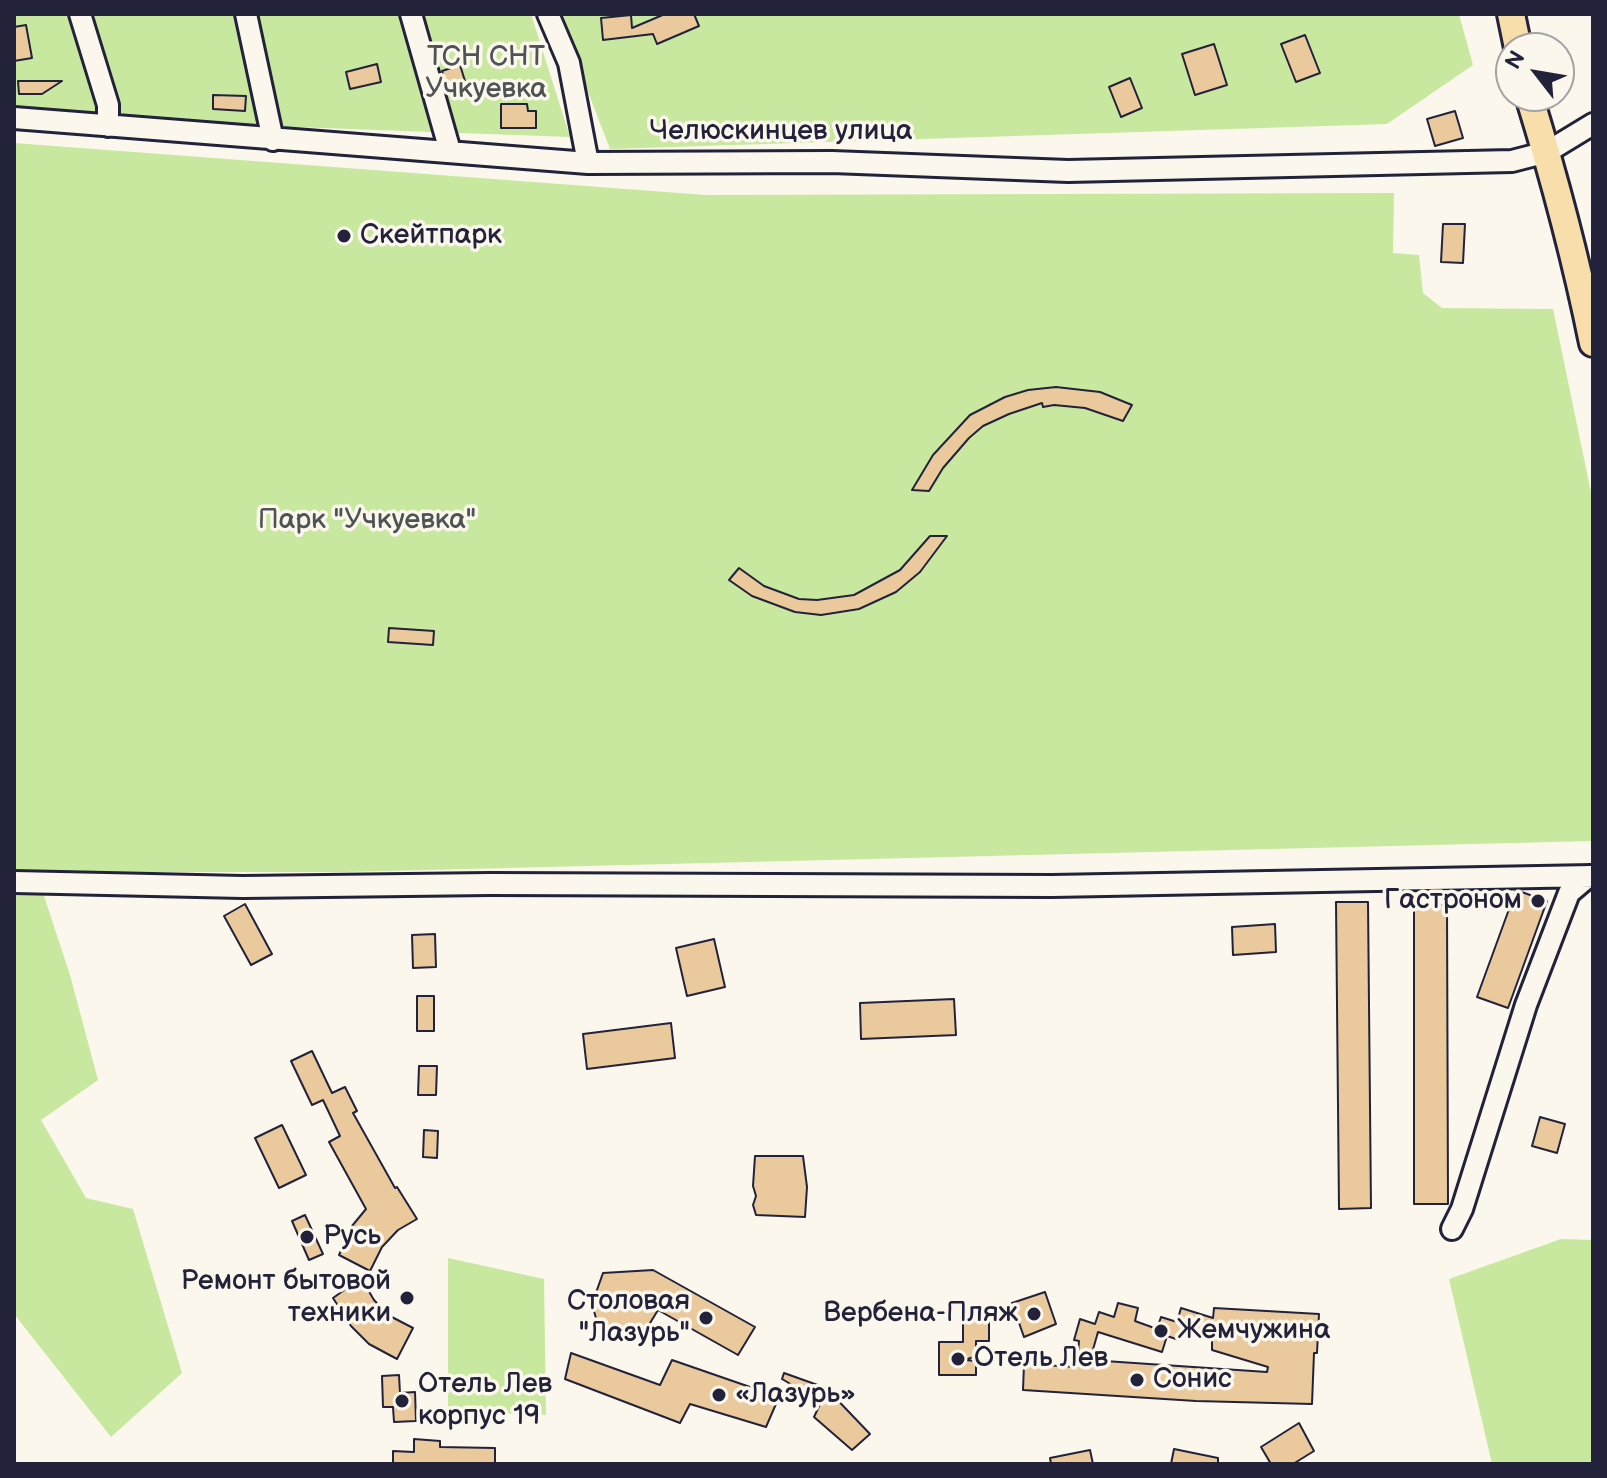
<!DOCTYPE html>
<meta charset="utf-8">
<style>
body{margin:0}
#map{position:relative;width:1607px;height:1478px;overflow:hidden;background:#fbf7ec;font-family:"Balsamiq Sans",sans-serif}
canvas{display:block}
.frame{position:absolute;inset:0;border:16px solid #22223b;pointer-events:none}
.north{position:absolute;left:1495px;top:32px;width:80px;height:80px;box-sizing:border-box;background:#fbf7ec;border:2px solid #a4a2a5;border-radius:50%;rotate:301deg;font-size:22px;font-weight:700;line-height:32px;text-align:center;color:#22223b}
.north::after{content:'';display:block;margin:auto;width:28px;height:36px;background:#22223b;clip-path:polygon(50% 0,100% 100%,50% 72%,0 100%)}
</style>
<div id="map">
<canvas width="1607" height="1478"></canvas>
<div class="frame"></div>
<div class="north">N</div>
</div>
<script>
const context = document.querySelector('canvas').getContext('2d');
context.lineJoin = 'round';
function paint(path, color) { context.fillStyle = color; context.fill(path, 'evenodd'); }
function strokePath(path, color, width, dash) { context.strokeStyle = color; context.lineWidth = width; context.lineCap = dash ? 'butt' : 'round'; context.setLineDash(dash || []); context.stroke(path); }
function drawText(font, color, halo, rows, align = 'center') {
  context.font = font + ' "Balsamiq Sans",sans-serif'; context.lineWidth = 7; context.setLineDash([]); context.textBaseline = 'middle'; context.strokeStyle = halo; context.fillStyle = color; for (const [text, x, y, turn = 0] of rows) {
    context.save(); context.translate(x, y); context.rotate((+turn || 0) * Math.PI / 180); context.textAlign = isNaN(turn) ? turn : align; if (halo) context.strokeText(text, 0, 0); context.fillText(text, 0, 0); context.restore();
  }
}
paint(new Path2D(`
 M14 14H531L570 137 295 127 14 111Z
 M558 14H1459L1473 65 1387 124 610 149Z
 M14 143 706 195 1394 193 1393 253 1419 255 1423 293 1442 308 1553 309 1593 502V841L346 872H135L44 896 70 975 98 1080 41 1120 86 1198 133 1209 182 1373 111 1437 14 1314Z
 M1561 1239 1593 1240V1464H1492L1449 1279Z
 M448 1258 544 1279 546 1415 448 1411Z`), '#c8e8a0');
const building = new Path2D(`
 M665 14H694L699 26 657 44 653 34 603 40 601 18 631 15 632 28Z
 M26 25 32 58 14 61V27Z
 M1305 35 1320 73 1296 82 1281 44Z
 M1214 44 1227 85 1195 95 1182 54Z
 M377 64 381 82 350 89 346 72Z
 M460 65 465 81 447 87 442 71Z
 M1130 78 1142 108 1121 117 1109 87Z
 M18 81H62L42 94H19Z
 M213 95 246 96 245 111 213 109Z
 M501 104H527L528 111H536V128H501Z
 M1455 111 1463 138 1435 146 1427 119Z
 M1443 224H1465L1463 263 1441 262Z
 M1056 387 1100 392 1132 405 1123 421 1085 408 1054 405 1043 407 1042 403 1009 414 983 426 969 438 943 468 929 491 912 490 933 455 970 415 1005 397 1028 390Z
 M930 536H947L920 572 896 592 859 609 821 615 795 612 752 596 729 580 739 568 764 586 799 599 817 600 854 595 900 570Z
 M389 628 434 631 433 645 388 642Z
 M1516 890 1547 901 1508 1008 1477 997Z
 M1336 902H1368L1371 1208 1339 1209Z
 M245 904 272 954 251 965 224 916Z
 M1414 905H1447L1448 1204H1414Z
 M1275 924 1276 952 1233 955 1232 927Z
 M435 934 436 967 413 968 412 935Z
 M714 939 725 987 687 996 676 948Z
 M417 996H434V1031H417Z
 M954 999 956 1035 861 1039 860 1003Z
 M671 1023 675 1058 587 1069 583 1034Z
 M312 1051 332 1093 345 1087 357 1111 353 1113 395 1188 397 1187 417 1219 398 1230 382 1247 370 1271 339 1255 352 1226 366 1209 329 1142 340 1136 323 1100 312 1105 291 1061Z
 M419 1066H437L436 1095H418Z
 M1540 1117 1565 1124 1557 1153 1532 1146Z
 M282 1125 306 1175 279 1188 255 1138Z
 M424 1130 438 1131 437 1158 423 1157Z
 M755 1156H803L807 1187 805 1217 756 1215 753 1205 756 1196 753 1186Z
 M305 1215 323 1254 309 1260 292 1221Z
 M653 1270 755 1327 738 1355 658 1310 647 1328 626 1342 599 1329 592 1304 603 1273Z
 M361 1278 374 1300 388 1315 413 1328 397 1359 369 1344 351 1326 333 1298Z
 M1045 1292 1056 1324 1024 1337 1012 1303Z
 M1118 1303 1138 1308 1135 1321 1157 1329 1161 1317 1177 1322 1181 1308 1213 1318 1214 1308 1319 1314 1317 1353H1314L1312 1404 1196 1401 1023 1390 1024 1364 1077 1367 1079 1341 1074 1340 1080 1319 1095 1324 1099 1312 1114 1317ZM1182 1328 1212 1337V1350L1268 1367 1267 1372 1090 1360 1098 1332 1162 1352 1167 1336 1179 1340Z
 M963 1313H989V1341H976V1356L965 1360 976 1361V1375H939V1342H963Z
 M571 1353 660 1385 672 1360 779 1397 766 1427 690 1404 680 1423 565 1379Z
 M784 1373 826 1388 870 1434 852 1450 814 1417 821 1402 782 1379Z
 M399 1375 400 1393 415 1392 416 1421 394 1422 393 1407H383L382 1376Z
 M1299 1423 1314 1451 1293 1464H1271L1261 1447Z
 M414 1439 440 1441V1447L495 1448V1464H393V1451L414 1452Z
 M1174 1449 1218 1458V1464H1171Z
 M1090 1450 1093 1464H1051L1050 1458Z`);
paint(building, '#eaca9c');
strokePath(building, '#22223b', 2);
const minor = new Path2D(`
 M80 14 108 105V126
 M246 14 273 140
 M411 14 450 151
 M548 14 569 63 588 163
 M14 118 588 163 832 162 1068 171 1512 161 1547 152 1593 124
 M14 882 243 887 490 884 1052 886 1593 876
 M1452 1229 1462 1209 1526 1005 1569 893 1589 876`);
const major = new Path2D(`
 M1511 14 1518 48
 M1529 96C1554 177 1576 259 1593 343`);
strokePath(minor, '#22223b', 26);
strokePath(major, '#22223b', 32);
strokePath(minor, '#fbf7ec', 20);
strokePath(major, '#f8deab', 26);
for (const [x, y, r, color] of [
 [344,236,8,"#22223b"],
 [1538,901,8,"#22223b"],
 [307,1237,8,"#22223b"],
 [407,1298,8,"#22223b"],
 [1034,1314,8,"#22223b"],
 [706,1318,8,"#22223b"],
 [1161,1331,8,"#22223b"],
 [958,1359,8,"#22223b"],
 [1137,1380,8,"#22223b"],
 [719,1395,8,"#22223b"],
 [402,1401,8,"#22223b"]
]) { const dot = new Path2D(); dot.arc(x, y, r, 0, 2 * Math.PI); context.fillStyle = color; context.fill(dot); strokePath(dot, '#fbf7ec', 3); }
drawText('28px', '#4c5454', '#fbf7ec', [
 ["ТСН СНТ",486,58],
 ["Учкуевка",486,90],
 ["Парк \"Учкуевка\"",367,521]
]);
drawText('28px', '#22223b', '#fbf7ec', [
 ["Челюскинцев улица",781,132]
]);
drawText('28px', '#22223b', '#fbf7ec', [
 ["Скейтпарк",360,236],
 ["Гастроном",1522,901,"right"],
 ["Русь",323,1237],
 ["Ремонт бытовой",391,1282,"right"],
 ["техники",391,1314,"right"],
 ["Столовая",690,1302,"right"],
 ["\"Лазурь\"",690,1334,"right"],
 ["Вербена-Пляж",1018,1314,"right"],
 ["Жемчужина",1177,1331],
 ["Отель Лев",974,1359],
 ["Сонис",1153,1380],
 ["Отель Лев",418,1385],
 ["корпус 19",418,1417],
 ["«Лазурь»",735,1395]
], 'left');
</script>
